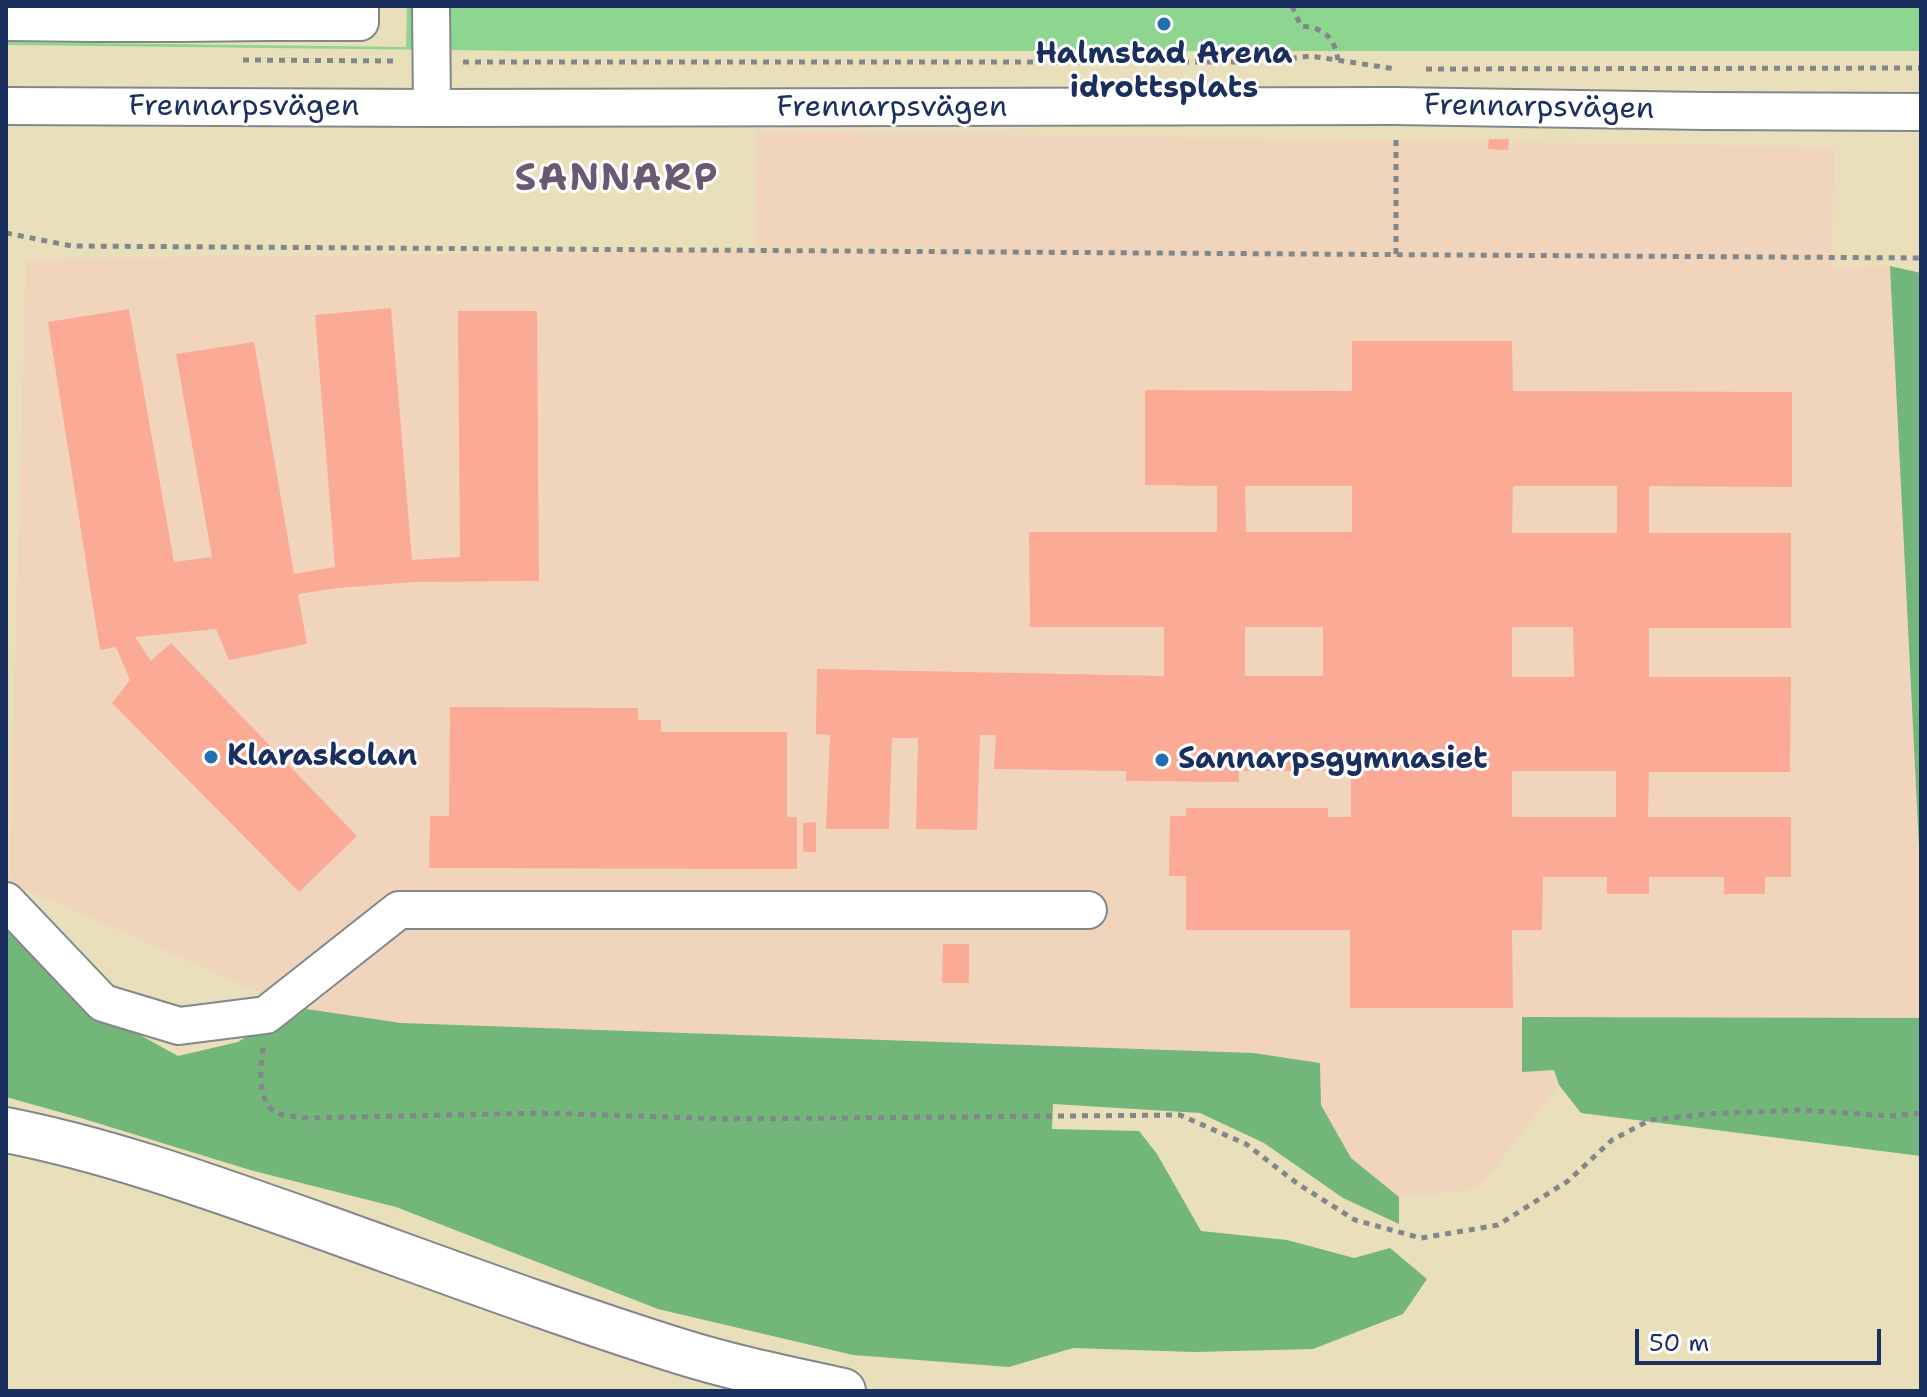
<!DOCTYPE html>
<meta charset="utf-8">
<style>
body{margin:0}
#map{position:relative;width:1927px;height:1397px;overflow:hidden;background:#eadfbb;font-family:"Shantell Sans",sans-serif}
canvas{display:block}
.frame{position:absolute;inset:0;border:8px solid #1b2f5e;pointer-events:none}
.scale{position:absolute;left:1635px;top:1329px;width:246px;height:36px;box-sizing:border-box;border:4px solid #1b2f5e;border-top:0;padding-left:10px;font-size:24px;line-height:28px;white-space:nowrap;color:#1b2f5e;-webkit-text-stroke:6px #fff;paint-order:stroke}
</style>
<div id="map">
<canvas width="1927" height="1397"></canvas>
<div class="frame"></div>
<div class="scale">50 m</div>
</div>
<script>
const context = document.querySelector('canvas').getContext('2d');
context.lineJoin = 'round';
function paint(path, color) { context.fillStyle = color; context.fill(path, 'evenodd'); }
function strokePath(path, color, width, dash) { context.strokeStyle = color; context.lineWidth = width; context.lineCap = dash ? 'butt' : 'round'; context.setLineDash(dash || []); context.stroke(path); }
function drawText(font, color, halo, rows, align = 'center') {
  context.font = font + ' "Shantell Sans",sans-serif'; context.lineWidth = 6; context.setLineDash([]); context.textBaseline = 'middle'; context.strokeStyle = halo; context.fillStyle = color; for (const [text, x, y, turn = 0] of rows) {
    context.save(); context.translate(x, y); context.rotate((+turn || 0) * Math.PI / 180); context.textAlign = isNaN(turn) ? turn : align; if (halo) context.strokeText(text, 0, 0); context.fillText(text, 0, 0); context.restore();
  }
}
paint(new Path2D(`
 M757 131 1834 147 1832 267 1890 266 1921 887V1018L1522 1017 1554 1070 1559 1085 1478 1189 1399 1197 1351 1159 1321 1105 1319 1063 401 1023 293 1007 9 882 26 259 761 250 939 251V247H755Z`), '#f0d5bc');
paint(new Path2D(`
 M407 6H1921V51H533L6 45V42L406 47Z`), '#8ed590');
paint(new Path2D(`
 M1890 266 1921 273V887Z
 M6 923 82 1003 178 1056 238 1042 293 1007 401 1023 1253 1053 1320 1063 1321 1105 1351 1158 1399 1197V1224L1343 1198 1264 1143 1200 1113 1053 1104 1052 1129 1139 1131 1157 1154 1201 1231 1287 1240 1354 1258 1390 1248 1427 1279 1403 1314 1313 1349 1194 1352 1073 1348 1009 1367 853 1355 658 1309 396 1207 250 1170 81 1118 6 1097Z
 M1522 1017 1921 1018V1156L1581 1113 1559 1085 1554 1070 1522 1072Z`), '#72b67a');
paint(new Path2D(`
 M1489 139H1509L1508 150 1488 149Z
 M391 308 412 560 460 557 458 311H537L539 581 414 582 337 588 298 594 307 644 229 660 216 629 135 637 151 661 171 643 357 836 299 892 112 703 130 680 116 647 100 650 48 322 129 309 174 562 212 557 176 354 254 342 294 574 335 567 315 315Z
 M1352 341H1512L1513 391 1792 392V487L1649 486V533H1791V628H1649V677H1791L1790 772H1649L1648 817H1791V877H1765V894H1724V877H1649V894H1607V877H1543L1542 930H1512L1513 1008H1350V930H1186V876H1169L1170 816H1186V808H1328V817H1351V771H1239V782L1126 781V771L994 769 996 735H980L977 830 916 829 918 738H892L889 829H826L830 735 816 734 817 669 1164 676V627H1030L1029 532H1217V486L1145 485V390L1352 391ZM1245 486H1352V532H1246ZM1513 486H1617V533H1512ZM1245 627H1323V676H1245ZM1512 627H1573L1574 677H1512ZM1512 771H1616V817H1512Z
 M450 707 638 708V720H661V732H787V817H797V869L429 868 430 816H449Z
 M816 822V852H803V823Z
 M943 944H969V983H942Z`), '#fbaa96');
const minor = new Path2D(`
 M94 6V23H181V6
 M269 6V22H360V6
 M431 6 432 108
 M6 22 94 23
 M181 23 269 22
 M6 106 432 108 1395 106 1704 111 1921 112
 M6 901 103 1003 179 1026 266 1015 399 910H1088`);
const highway = new Path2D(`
 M6 1130C113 1151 216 1189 318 1225 438 1268 558 1313 679 1351 733 1368 788 1379 843 1391`);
strokePath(minor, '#82878c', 40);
strokePath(highway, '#82878c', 48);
strokePath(new Path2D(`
 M1292 6 1301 26C1325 28 1334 37 1338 60
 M243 60 397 61
 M463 62H1263L1310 56 1396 69
 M1426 69 1921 68
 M1396 140V255
 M6 233 72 246 1921 258
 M263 1048C261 1068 255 1105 280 1114 288 1116 298 1117 307 1118L542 1113 729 1119 1180 1115 1246 1144 1298 1184 1355 1220 1421 1238 1498 1225 1568 1181 1612 1140 1650 1120 1707 1114 1800 1110 1890 1116 1921 1113`), '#82878c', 5, [6, 6]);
strokePath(minor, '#fff', 36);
strokePath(highway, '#fff', 44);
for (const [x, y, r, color] of [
 [1164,24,8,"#1f6fb2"],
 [211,757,8,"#1f6fb2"],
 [1162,760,8,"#1f6fb2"]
]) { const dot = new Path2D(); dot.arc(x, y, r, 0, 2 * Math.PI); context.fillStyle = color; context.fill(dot); strokePath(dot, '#fff', 3); }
drawText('bold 30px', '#1b2f5e', '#fff', [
 ["Halmstad Arena",1164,55,"center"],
 ["idrottsplats",1164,89,"center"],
 ["Klaraskolan",227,757],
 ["Sannarpsgymnasiet",1178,760]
], 'left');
drawText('30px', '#1b2f5e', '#fff', [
 ["Frennarpsvägen",244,107],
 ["Frennarpsvägen",892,108],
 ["Frennarpsvägen",1539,108,1]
]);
context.letterSpacing = '2px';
drawText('bold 38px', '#695a72', '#fff', [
 ["SANNARP",617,180]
]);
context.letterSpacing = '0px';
</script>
